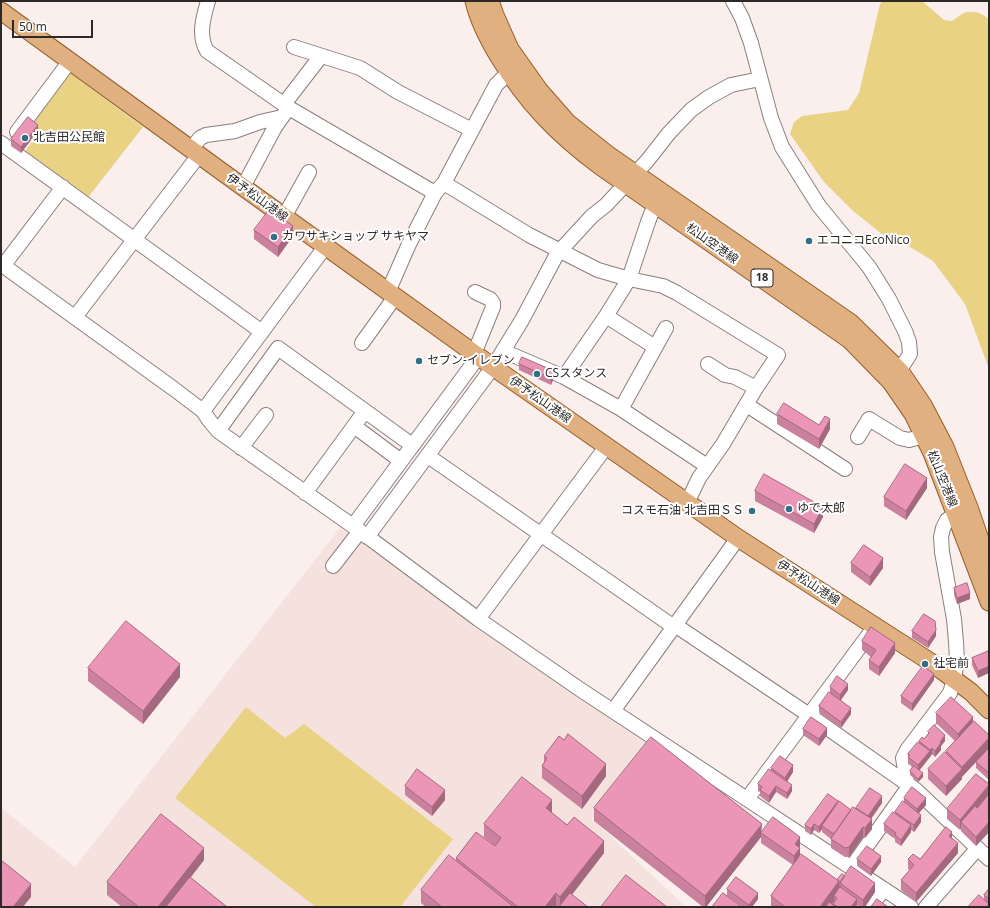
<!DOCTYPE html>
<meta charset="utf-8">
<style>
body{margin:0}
#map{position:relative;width:990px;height:908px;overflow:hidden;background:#faefed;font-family:"Open Sans",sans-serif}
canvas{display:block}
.frame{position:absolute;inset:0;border:2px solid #2d2928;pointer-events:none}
.scale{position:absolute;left:12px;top:20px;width:81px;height:18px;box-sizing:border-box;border:2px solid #2d2928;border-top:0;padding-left:5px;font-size:12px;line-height:14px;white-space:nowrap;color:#2d2928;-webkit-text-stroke:3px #fff;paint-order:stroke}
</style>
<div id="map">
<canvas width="990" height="908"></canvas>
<div class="frame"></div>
<div class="scale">50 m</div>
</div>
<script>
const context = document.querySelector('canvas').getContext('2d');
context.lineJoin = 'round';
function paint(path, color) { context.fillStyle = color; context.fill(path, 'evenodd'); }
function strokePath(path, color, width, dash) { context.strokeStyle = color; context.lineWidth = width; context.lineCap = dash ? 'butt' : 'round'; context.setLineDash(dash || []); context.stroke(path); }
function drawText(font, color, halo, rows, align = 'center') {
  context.font = font + ' "Open Sans","Noto Sans JP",sans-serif'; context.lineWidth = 4; context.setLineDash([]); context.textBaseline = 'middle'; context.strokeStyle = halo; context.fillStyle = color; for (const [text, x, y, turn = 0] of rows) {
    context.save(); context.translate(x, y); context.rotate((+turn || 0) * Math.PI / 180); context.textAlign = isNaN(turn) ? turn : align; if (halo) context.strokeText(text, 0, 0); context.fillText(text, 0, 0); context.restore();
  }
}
paint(new Path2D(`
 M340 528 649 745 592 819 686 907H1V808L75 867Z`), '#f5e2de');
paint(new Path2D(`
 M883 1H922L944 20 952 21C955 19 959 16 962 14 970 9 984 13 989 20V369L965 304 933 261 902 242 882 234 853 211 824 182 790 134 794 122 802 116 848 110 859 93 880 4Z
 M69 72 143 127 86 200 23 154 40 131 30 123Z
 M246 707 285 738 304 724 453 839 400 907H316L175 798Z`), '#ead284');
const minor = new Path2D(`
 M208 1C203 18 198 36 207 51L289 108 435 193
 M733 1 742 18 751 43 771 118 782 147 819 206 869 267 889 299 905 331 909 342 910 354 894 379
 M294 47 360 68 398 92 472 130
 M284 104 321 56
 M17 132 70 61
 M1 143 262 332
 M191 149 200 138 206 135 235 131 260 122 282 117
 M444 183 529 235 598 270 629 279 663 286 677 293 778 355 756 388 723 444 699 478 687 503
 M243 187 275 127 285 113
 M284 217 309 172
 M1 264 174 389 203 411 209 420 218 431 360 531 478 619 581 690 911 907
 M3 266 63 187
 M388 292 409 244 435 193 444 183 496 85 509 72
 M606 316 655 347
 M75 317 199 155
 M362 343 395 297
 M503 351 564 377 621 409 707 466
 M474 354 493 307V303L490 299 475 292
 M708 364 725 375 735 377 756 388
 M564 377 606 316 629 279 648 222 655 204
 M747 405 845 469
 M621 409 666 328
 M203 411 325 247
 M354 426 401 461
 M218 431 278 348 412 445
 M858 437 869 419 900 438 909 440 924 436
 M241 448 266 415
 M428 456 674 627
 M305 493 365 411
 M353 526 478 357
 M367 537 493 367 522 320 557 254 592 216 606 205 647 161 669 133 691 110 709 97 731 85 760 79
 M333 566 360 531
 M478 619 606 447
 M675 625 809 715 916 790 989 859
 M613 711 738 538
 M747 799 873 629
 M851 868 908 788 903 758 907 750 950 693 954 680 957 660 956 642 954 619 942 552 941 537 943 528 947 520 956 514
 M870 907 884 889
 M926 907 977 849`);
const major = new Path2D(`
 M474 1C479 22 488 39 499 57 527 103 557 134 600 166L850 340 891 382 913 414 932 453 989 602
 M490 1 495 15 510 49 539 90 568 123 607 154 851 323 900 371 923 405 945 447 970 510 989 566
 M1 11 243 187 493 367 738 538 929 661 971 692 989 710`);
strokePath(minor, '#89807e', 16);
strokePath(major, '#945f2a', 19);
strokePath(minor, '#fff', 14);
strokePath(major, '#e0b080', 17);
paint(new Path2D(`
 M38 131 21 153 11 146V139Z
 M254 230 293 236 278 257 254 239Z
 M519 364 554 377 551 385 519 370Z
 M777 414 819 425 830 429 819 449 777 424Z
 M927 488 906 520 884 506V497Z
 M755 491 823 517 814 533 755 501Z
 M851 563 883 568 870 586 851 572Z
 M954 588 970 599 957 604 954 595Z
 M912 631 936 636 928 648 912 638Z
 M862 641 895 653 879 676 869 669V660L871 657 862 650Z
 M989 651 978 678 972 665V658Z
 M88 668 180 677 143 724 88 681Z
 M934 680 912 711 901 703V696Z
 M830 687 848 690 841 700 851 714 841 728 819 712V706L830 692Z
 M936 713 973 722 989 735V780L976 768V762L983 755 962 776V779L946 796 928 779V769L946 753V751L955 741 936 723Z
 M803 729 827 735 819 746 803 735Z
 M928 732 945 741 941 746V750L935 757 932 754 930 757V756V757L919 771 923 777 918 782 910 775V771L913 767 908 764V754L919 743V741L924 739 928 734Z
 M544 756 606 776 582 809 542 778V766L544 763Z
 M771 768 793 772 787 781 792 791 787 799 776 792 769 803 760 796V792L758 791V784L771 770Z
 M989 785V832L976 846 961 831V828L960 830 947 819V809Z
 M405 786 445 800 432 816 405 795Z
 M904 798 926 805 919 813 921 822 914 832 911 830V832L901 846 895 842V839L884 831V824L895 813V812L904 802Z
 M838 803 851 810 856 809V808L882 803 871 819 872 829 865 838 863 837 849 857H845L831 848V839L822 832V829L819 833 814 830 811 835 805 831V825Z
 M594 808 762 833 800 846V855L837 880 845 876 875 892 865 907H860L857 905 856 907H771V896L793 865 761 843V837L706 907H703L594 821Z
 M552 813 604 853 572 895 588 907H557L556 906 555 907H426L421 903V890L456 861V858L495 846 484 837V824Z
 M952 838 958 853 916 902 901 890V880L910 870 908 869V859H920Z
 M857 859 881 862 871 876 857 866Z
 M204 860 190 878 227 907H122L107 895V882Z
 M727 889 758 899 752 907H743L727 896Z
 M989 889V907L984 900V895Z`), '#ca819d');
paint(new Path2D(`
 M38 125V131L21 153V147Z
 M293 226V236L278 257V247Z
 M554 371V377L551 385V378Z
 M830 419V429L819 449V439Z
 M927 478V488L906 520V511Z
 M823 507V517L814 533V524Z
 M883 558V568L870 586V577Z
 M970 593V599L957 604V598Z
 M936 630V636L928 648V642Z
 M895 643V653L879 676V667Z
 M180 664V677L143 724V711Z
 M989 666V673L978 678V671Z
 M934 674V680L912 711V704Z
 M848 684V690L840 701V695Z
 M851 708V714L841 728V722Z
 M973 717V727L958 743V734Z
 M827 728V735L819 746V739Z
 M945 735V741L941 746V750L935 757V751L940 742Z
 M989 738V748L962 777V767Z
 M932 748V754L930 757V750Z
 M930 751V757L918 772V765Z
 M606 764V776L582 809V796Z
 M793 765V772L785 785V778Z
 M962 769V779L946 796V786Z
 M923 773V777L918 782V779Z
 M792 785V791L787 799V793Z
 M989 785V795L964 824 961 822V828L960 830V820Z
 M776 786V792L769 803V796Z
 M445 790V800L432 816V807Z
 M882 796V803L868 823V816Z
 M926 798V805L917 815V809Z
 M552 800V813L546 808Z
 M838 801V807L822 826V829L819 833V827Z
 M921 815V822L914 832V825Z
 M872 819V829L865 838V828Z
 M989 822V832L976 846V837Z
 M762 824 761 837 706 907H705V896Z
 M814 824V830L811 835V829Z
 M911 825V832L901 846V840Z
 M863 827V837L849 857V847Z
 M952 832V842L949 836Z
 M800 837V846L795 854V844Z
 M604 841V853L562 907H560V897Z
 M958 843V853L916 902V893Z
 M204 848V860L168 907H158Z
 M800 848V857L794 866V856Z
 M881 856V862L871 876V869Z
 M839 881V894L834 896V901L829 907H820Z
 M875 883V892L865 907H863V900Z
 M31 884V897L23 907H13Z
 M556 893V906L555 907H545Z
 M758 893V899L752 907H749V905Z
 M857 899V905L856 907H851Z`), '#a4697f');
const building = new Path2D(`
 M28 117 38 125 21 147 11 139Z
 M270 209 293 226 278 247 254 230Z
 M522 357 554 371 551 378 519 364Z
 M784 403 819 425 825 416 830 419 819 439 777 414Z
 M905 464 927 478 906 511 884 497Z
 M764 474 823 507 814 524 755 491Z
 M864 545 883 558 870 577 851 563Z
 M967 583 970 593 957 598 954 588Z
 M924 614 935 621 936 630 928 642 912 631Z
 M126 621 180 664 143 711 88 668Z
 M871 627 895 643 879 667 869 660 876 650 862 641Z
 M989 651V666L978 671 972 658Z
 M923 666 934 674 912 704 901 696Z
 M837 676 848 684 840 695 830 687Z
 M829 692 851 708 841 722 819 706Z
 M951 697 973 717 958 734 936 713Z
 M811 717 827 728 819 739 803 729Z
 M974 721 989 735V738L962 767 946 751Z
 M934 725 945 735 940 742 941 743 935 751 932 748 930 750 919 741 922 737 924 739 929 733 928 732Z
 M568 734 606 764 582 796 542 766 547 758 544 756 559 736 564 740Z
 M651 737 762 824 705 896 594 808Z
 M918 742 930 751 918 765 908 757 910 755 908 754Z
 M989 748V773L976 762Z
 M945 752 962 769 946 786 928 769Z
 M780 756 793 765 785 778 771 768Z
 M914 766 923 773 918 779 910 771Z
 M417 769 445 790 432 807 405 786Z
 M769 769 792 785 787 793 776 786 769 796 760 790 762 787 758 784Z
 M976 774 989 784V785L960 820 947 809Z
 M522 777 552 800 546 808 567 825 574 817 604 841 560 897 556 893 545 907H518L456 858 476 832 495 846 501 838 484 824Z
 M912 787 926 798 917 809 904 798Z
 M870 788 882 796 868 816 856 808Z
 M828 794 838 801 819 827 814 824 811 829 805 825Z
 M989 794V822L976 837 961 822 975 806 977 808Z
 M839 801 851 810 834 834 822 826Z
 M903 801 921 815 914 825 895 812Z
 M853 807 872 819 865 828 863 827 849 847 845 848 831 839Z
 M893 812 911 825 901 840 895 835 896 833 884 824Z
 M161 814 204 848 158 907H139L107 882Z
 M773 817 800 837 795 844 800 848 794 856 761 833Z
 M946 827 952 832 949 836 958 843 916 893 901 880 914 865 908 859 913 854 920 859Z
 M867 846 881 856 871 869 857 859Z
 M801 854 839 881 820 907H785L771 896Z
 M449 855 514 907H442L421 890Z
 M1 860 31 884 13 907H1Z
 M851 866 875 883 863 900 840 883Z
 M842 874 845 876 840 883V887H839V881L837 880Z
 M626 875 667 907H601Z
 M190 877 227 907H166Z
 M736 877 758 893 749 905 727 889Z
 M840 887 857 899 851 907H838L833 904 837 898 834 896Z
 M989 889V899L984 895Z
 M570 893 588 907H559Z
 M723 893 742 907H712Z
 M979 895 989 904 986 907H968Z
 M877 899 888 907H871Z
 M829 902 836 907H826Z`);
paint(building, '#eb96b6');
strokePath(building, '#a4697f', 1);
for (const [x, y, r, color] of [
 [25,138,4,"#326e85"],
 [274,237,4,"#326e85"],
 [809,241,4,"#326e85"],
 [419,361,4,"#326e85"],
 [537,374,4,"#326e85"],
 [789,509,4,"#326e85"],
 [752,511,4,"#326e85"],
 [925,664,4,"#326e85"]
]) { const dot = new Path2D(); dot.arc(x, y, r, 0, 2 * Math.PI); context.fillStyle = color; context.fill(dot); strokePath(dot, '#fff', 1.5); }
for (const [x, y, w] of [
 [762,278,22]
]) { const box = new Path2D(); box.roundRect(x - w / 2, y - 9, w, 18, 3); context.fillStyle = '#fff'; context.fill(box); strokePath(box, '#2d2928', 1); }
drawText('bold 11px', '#2d2928', null, [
 ["18",762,278]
]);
drawText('12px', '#2d2928', '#fff', [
 ["北吉田公民館",33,138],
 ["カワサキショップ サキヤマ",282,237],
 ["エコニコEcoNico",817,241],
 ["セブン-イレブン",427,361],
 ["CSスタンス",545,374],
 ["ゆで太郎",797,509],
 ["コスモ石油 北吉田ＳＳ",744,511,"right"],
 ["社宅前",933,664]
], 'left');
drawText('12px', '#2d2928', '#fff', [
 ["伊予松山港線",257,198,36],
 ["松山空港線",712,244,35],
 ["伊予松山港線",540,400,35],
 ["松山空港線",942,479,68],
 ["伊予松山港線",808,583,33]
]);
</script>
